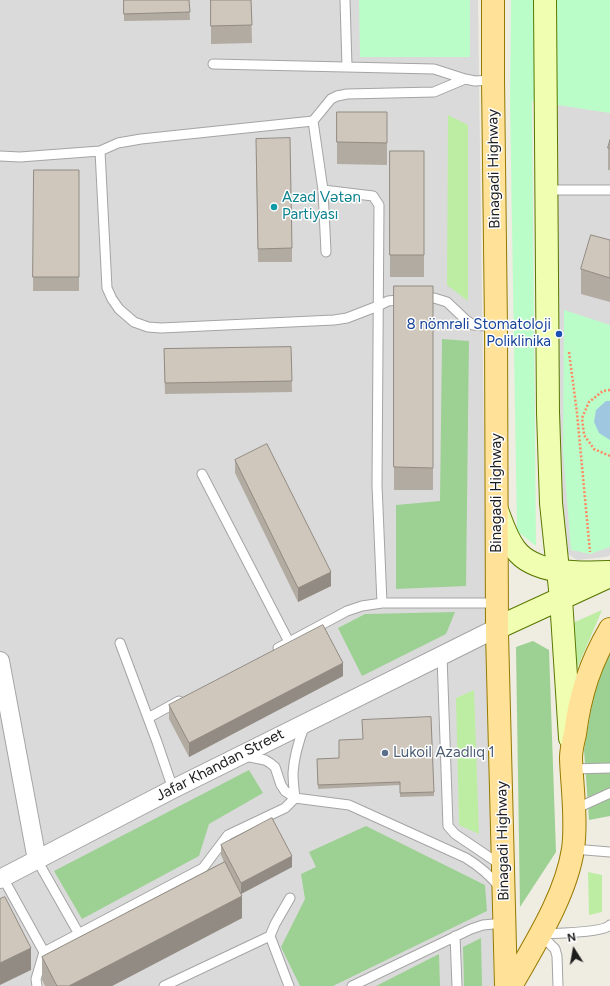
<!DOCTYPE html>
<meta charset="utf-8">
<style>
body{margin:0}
#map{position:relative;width:610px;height:986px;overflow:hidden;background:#efece2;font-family:Figtree,sans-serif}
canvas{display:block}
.north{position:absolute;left:554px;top:930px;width:40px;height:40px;-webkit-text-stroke:3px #fff;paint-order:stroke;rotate:349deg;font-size:11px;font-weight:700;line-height:16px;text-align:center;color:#1d1d1d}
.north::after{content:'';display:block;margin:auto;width:14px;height:18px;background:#1d1d1d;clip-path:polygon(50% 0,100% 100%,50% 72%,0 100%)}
</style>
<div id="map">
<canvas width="610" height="986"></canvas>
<div class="north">N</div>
</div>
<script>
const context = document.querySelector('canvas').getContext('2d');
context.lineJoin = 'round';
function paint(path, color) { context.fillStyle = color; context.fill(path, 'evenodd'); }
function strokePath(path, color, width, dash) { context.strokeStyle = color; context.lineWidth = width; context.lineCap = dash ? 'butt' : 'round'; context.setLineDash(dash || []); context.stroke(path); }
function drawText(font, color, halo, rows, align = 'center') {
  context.font = font + ' Figtree,sans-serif'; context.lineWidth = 3; context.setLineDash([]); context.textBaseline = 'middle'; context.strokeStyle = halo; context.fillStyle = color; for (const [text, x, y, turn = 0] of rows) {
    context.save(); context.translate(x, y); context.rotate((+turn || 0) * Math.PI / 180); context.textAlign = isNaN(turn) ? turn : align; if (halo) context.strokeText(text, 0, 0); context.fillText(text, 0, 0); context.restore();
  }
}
paint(new Path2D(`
 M0 0H478L486 596 494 986H0Z
 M555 0H610V555L606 557 577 560 563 551 557 457Z`), '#dbdada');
paint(new Path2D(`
 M448 115 468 125V301L447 285Z
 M602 610 573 678 568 625Z
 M474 690 479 834 459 825 456 698Z
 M588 872 602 875V912L589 915Z`), '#bdeda3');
paint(new Path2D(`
 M442 339 469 341 466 586 396 589V505L440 501Z
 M455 612 446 634 362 676 338 628 365 614Z
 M533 641 549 650 556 852 520 907 516 647Z
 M610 650V816L589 820 584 750 595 687Z
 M249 770 263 793 209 824 199 856 82 919 54 871Z
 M366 826 485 885 487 911 333 986H300L281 947 305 899 301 874 316 867 309 852Z
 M481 938 482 986H464L463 947Z
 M439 954 440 986H376Z`), '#9dd193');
paint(new Path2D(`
 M359 0H470V57H360Z
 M511 0H610V113L532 101 536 546 517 531 510 102Z
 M564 310 610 325V547L590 554 571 550 563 451Z`), '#bbfdc9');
paint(new Path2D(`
 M606 401H610V440L599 433 594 422 596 410Z`), '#9fc8e0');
const lane = new Path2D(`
 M345 0 347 66
 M213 64 434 69 465 79 475 81 493 80
 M313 121 323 190
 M100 151 107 288 112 299 119 309 134 322 148 327 161 328 334 320 347 318 378 306 388 301 407 299
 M0 156 20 157 100 151 118 143 141 139 313 121 331 99 337 96 347 94 434 92 465 79
 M547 190H610
 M326 252 323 190 373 196 379 205 377 485 382 603
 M421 299 434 298 447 302 466 320 473 325 496 327
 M202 474 289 642
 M120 643 157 742 173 789
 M278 648 347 611 362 606 382 603H497
 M442 656 448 826 455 834 501 865
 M148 718 179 701
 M245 756 265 760 270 763 275 767 281 785 285 791 295 798 349 805 466 858C479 866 491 876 500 888
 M572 769 610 768
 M575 809 610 793
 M573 849 610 852
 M37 860 79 934
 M3 878 44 952
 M540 934 555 949 557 956 558 986
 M542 934C555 933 603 933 610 925
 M455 936 457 986
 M37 986 36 979 44 952 203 868 228 835 285 808 295 798C294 790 293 781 293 773 294 756 299 740 305 724
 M164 986 270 936
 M289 986 270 936 275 924 290 898
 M352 986 471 929 483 925 504 923`);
const street = new Path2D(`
 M0 661 37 860
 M0 879 173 789 497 628`);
const secondary = new Path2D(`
 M545 0 548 412 551 503 561 599 570 738
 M497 510C502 523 506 537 515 549 534 575 581 573 610 572
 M497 628 610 576`);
const primary = new Path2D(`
 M493 0V80L496 327 497 633 506 986
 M511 986C534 945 566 896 573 849 577 820 572 787 571 758 571 750 573 742 575 734 580 695 590 663 610 629`);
strokePath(lane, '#a4a4a4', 11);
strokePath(street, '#a4a4a4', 20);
strokePath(secondary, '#597800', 24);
strokePath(primary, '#967a00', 24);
strokePath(new Path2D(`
 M569 352 577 413 590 552
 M610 390 603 391 589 402 582 418 584 435 594 449 610 456`), '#ff8963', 2.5, [2, 2]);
strokePath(lane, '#fff', 9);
strokePath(street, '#fff', 18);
strokePath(secondary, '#effeb1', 22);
strokePath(primary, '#ffe197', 22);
paint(new Path2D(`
 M124 0H189L190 20 124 21Z
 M211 0H251L252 43 211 44Z
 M337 112H387V165L337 164Z
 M610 140V170H608V148Z
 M390 151H424V277H390Z
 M256 152 292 248V262H258Z
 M34 170H79V291H33Z
 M610 240V302L581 294V269Z
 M394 286H433V490H394Z
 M291 347 292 392 165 394 164 349Z
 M235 460 331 586 298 602 235 473Z
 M343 676 189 757 169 719V705Z
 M339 758 434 792V796L400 797V785L318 789 317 759Z
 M221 845 292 867 241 894 242 918 112 986H45L42 980V957L224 862 221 855Z`), '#b2aba1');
paint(new Path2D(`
 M331 572V586L298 602V588Z
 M343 663V676L189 757V743Z
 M292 856V867L241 894V883Z
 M242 896V918L112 986H69Z
 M31 948V970L0 985V963Z`), '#918b83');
const building = new Path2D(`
 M124 0H189L190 12 124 14Z
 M211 0H251L252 25 211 26Z
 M337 112H387V143L337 142Z
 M290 138 292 248 258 249 256 139Z
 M610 140V148H608Z
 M390 151H424V255H390Z
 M34 170H79V277H33Z
 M591 235 610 240V278L581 269Z
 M394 286H433V468L394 467Z
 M291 347 292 381 165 383 164 349Z
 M267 444 331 572 298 588 235 460Z
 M323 625 343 663 189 743 169 705Z
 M431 717 434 792 400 793V782L318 785 317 759 339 758V740L363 739 362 720Z
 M272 818 292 856 241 883 221 845Z
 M225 862 242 896 69 986H57L42 957Z
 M5 897 31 948 0 963V899Z`);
paint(building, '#cfc7bb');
strokePath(building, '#918b83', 1);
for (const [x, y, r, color] of [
 [274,207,4,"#0f9aa8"],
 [559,334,4,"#1a4fb4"],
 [385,753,4,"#5c6f8a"]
]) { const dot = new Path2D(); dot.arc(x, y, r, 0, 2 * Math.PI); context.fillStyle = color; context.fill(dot); strokePath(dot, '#fff', 1.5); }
drawText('15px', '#1d1d1d', '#fff', [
 ["Binagadi Highway",494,169,-91],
 ["Binagadi Highway",497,493,-90],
 ["Jafar Khandan Street",220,765,-27],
 ["Binagadi Highway",503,841,-91]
]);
drawText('15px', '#0d838f', '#fff', [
 ["Azad Vətən",282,198],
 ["Partiyası",282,215]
], 'left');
drawText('15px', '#164399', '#fff', [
 ["8 nömrəli Stomatoloji",551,325],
 ["Poliklinika",551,342]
], 'right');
drawText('15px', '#4e5e75', '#fff', [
 ["Lukoil Azadlıq 1",393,753]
], 'left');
</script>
